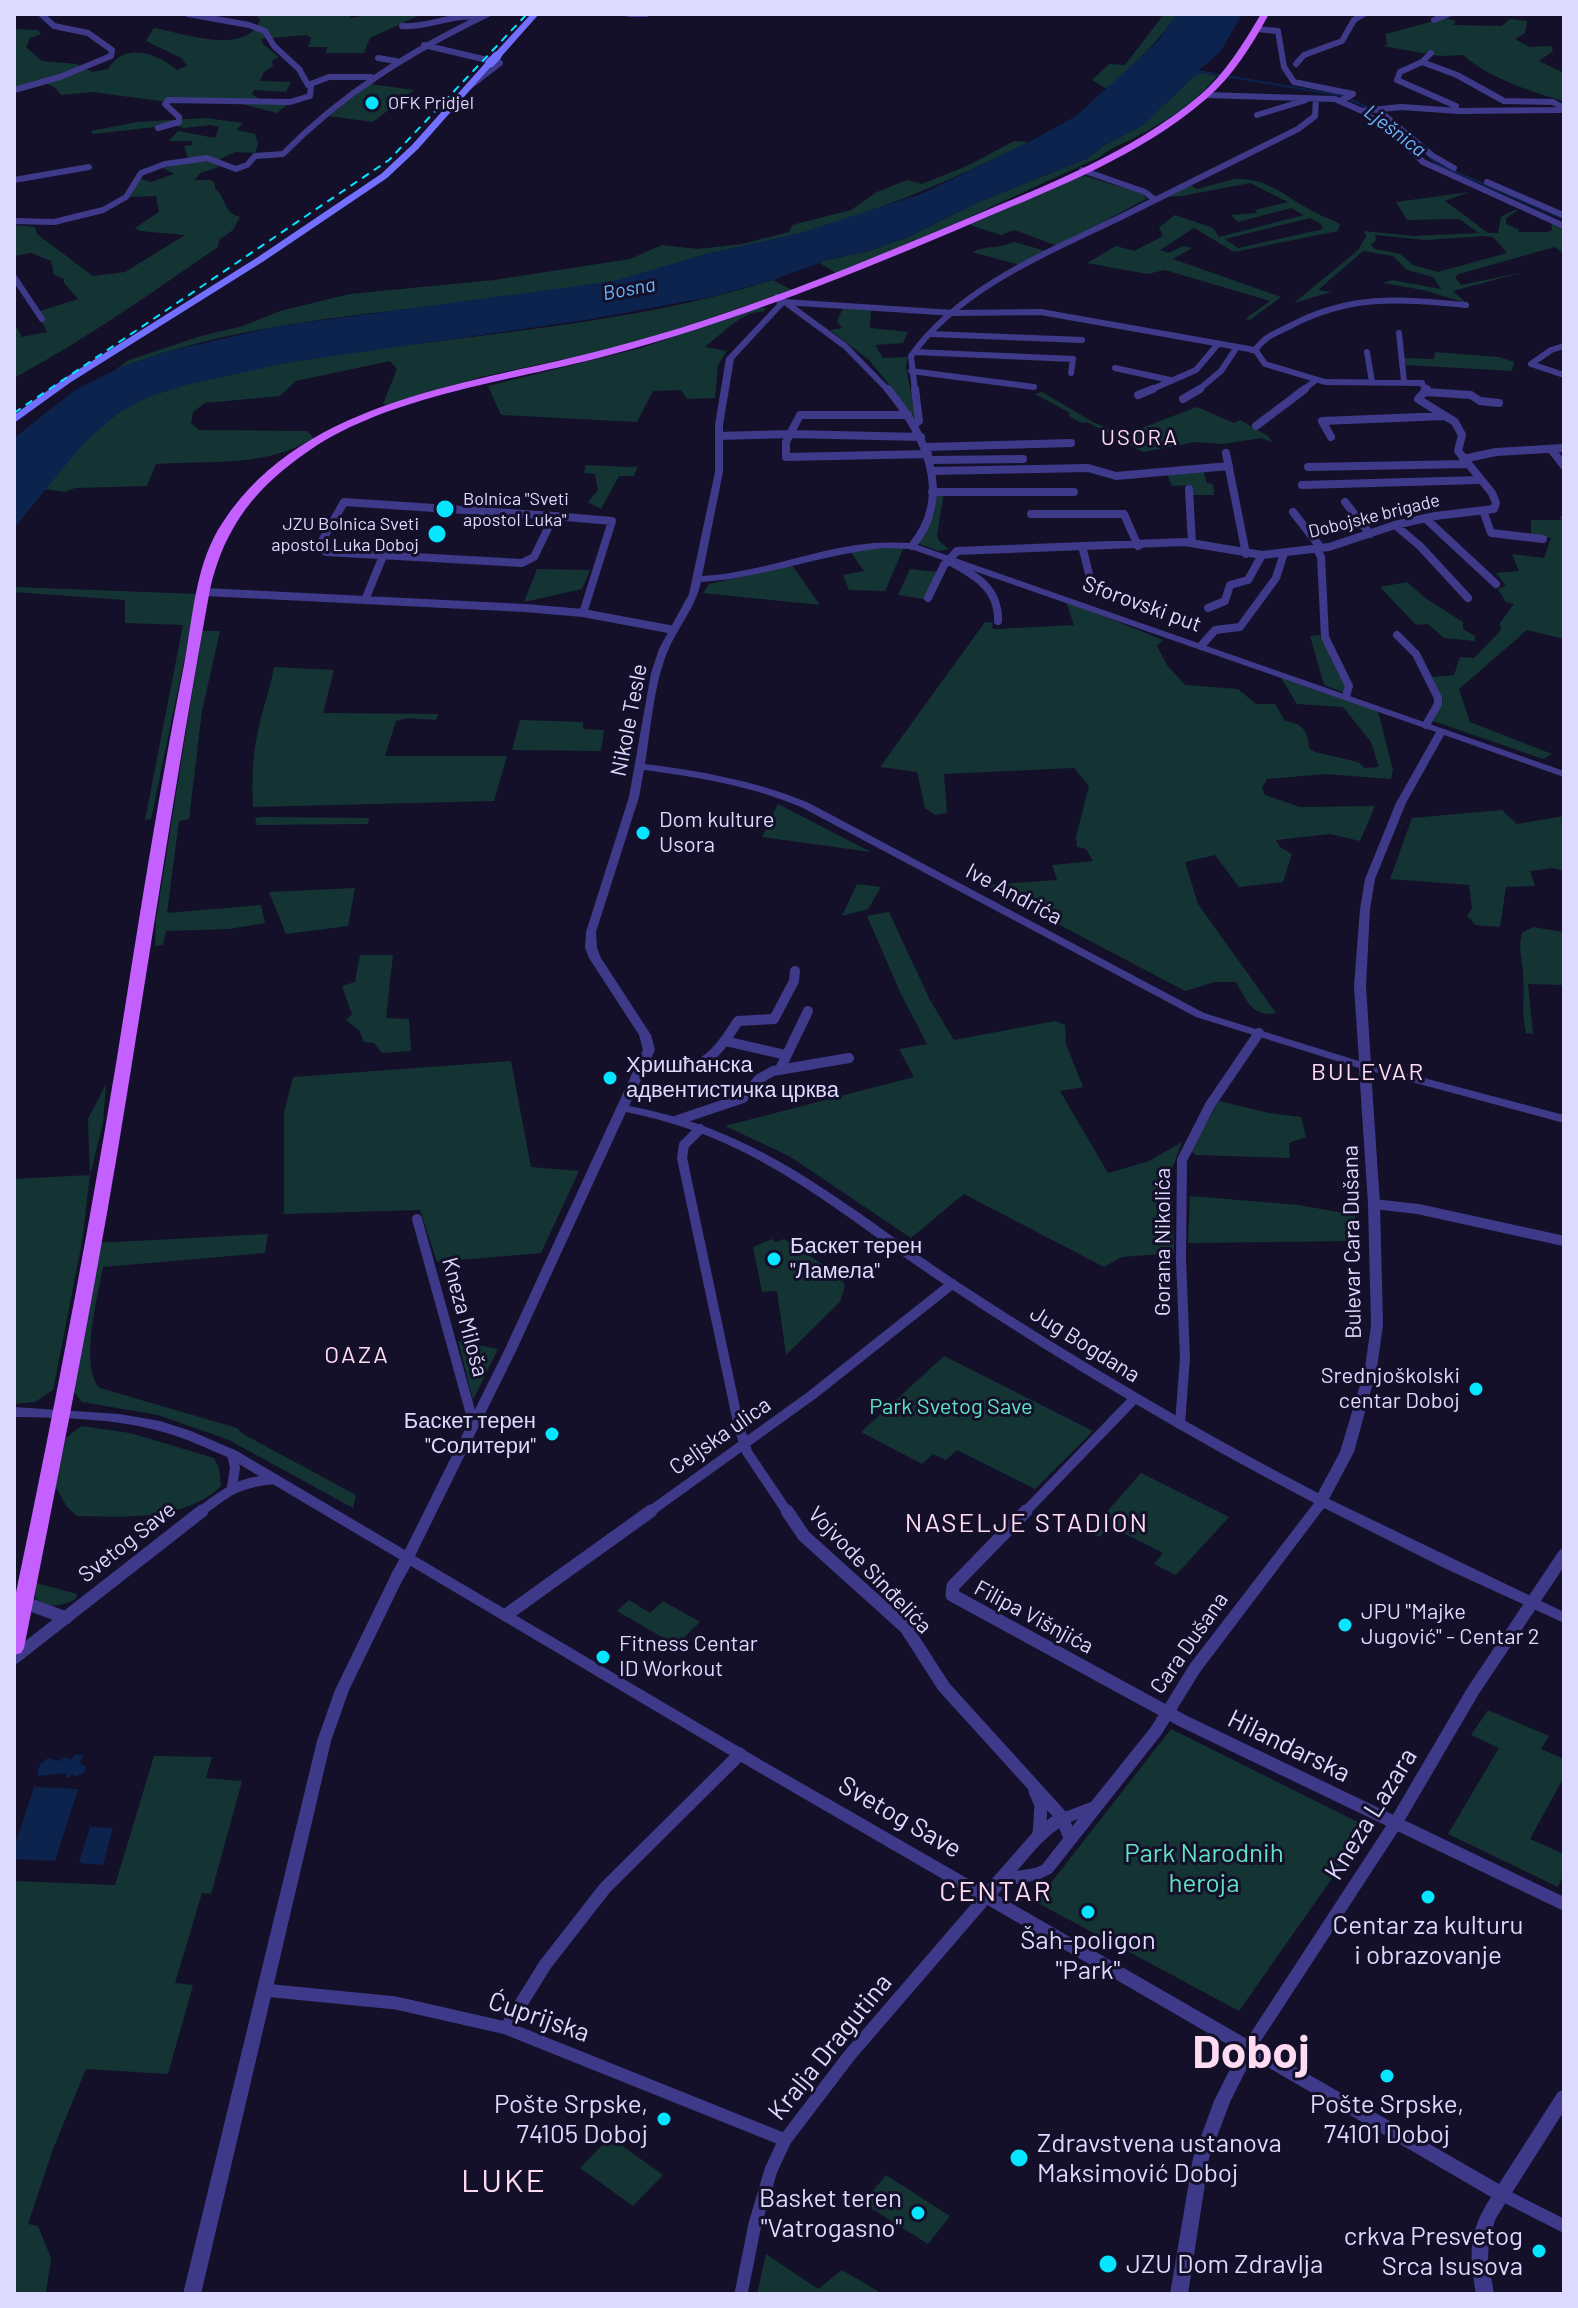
<!DOCTYPE html>
<meta charset="utf-8">
<style>
body{margin:0}
#map{position:relative;width:1578px;height:2308px;overflow:hidden;background:#14102a;font-family:Barlow,sans-serif}
canvas{display:block}
.frame{position:absolute;inset:0;border:16px solid #ddd9ff;pointer-events:none}
</style>
<div id="map">
<canvas width="1578" height="2308"></canvas>
<div class="frame"></div>
</div>
<script>
const context = document.querySelector('canvas').getContext('2d');
context.lineJoin = 'round';
function paint(path, color) { context.fillStyle = color; context.fill(path, 'evenodd'); }
function strokePath(path, color, width, dash) { context.strokeStyle = color; context.lineWidth = width; context.lineCap = dash ? 'butt' : 'round'; context.setLineDash(dash || []); context.stroke(path); }
function drawText(font, color, halo, rows, align = 'center') {
  context.font = font + ' Barlow,sans-serif'; context.lineWidth = 6; context.setLineDash([]); context.textBaseline = 'middle'; context.strokeStyle = halo; context.fillStyle = color; for (const [text, x, y, turn = 0] of rows) {
    context.save(); context.translate(x, y); context.rotate((+turn || 0) * Math.PI / 180); context.textAlign = isNaN(turn) ? turn : align; if (halo) context.strokeText(text, 0, 0); context.fillText(text, 0, 0); context.restore();
  }
}
paint(new Path2D(`
 M253 14H348L351 18 371 14H422L370 38 364 53H326L327 47H308L311 38 306 35 261 39 263 44 279 57 272 61 273 66 264 72 260 81 291 82 286 92 254 90 252 94 262 101 288 104 277 113 234 102H168L92 92 61 95C49 77 32 84 14 90V29L38 30 41 34 30 38 26 47 42 61 76 64 93 72 108 69C125 40 160 55 177 70L187 66 181 58 146 41 154 28C182 33 248 57 260 19Z
 M1164 14H1177C1158 43 1133 65 1107 89L1092 80 1109 64 1125 65Z
 M1445 18 1456 21 1453 25 1502 26 1510 19 1527 21 1525 33 1515 39 1530 47 1551 46 1553 51 1539 61 1564 73V101C1531 92 1489 78 1463 55L1440 56 1383 46 1387 45 1386 34Z
 M1201 73 1217 76C1195 104 1163 123 1132 139 1120 145 1110 148 1100 157L952 225 836 273 818 262 868 251 908 237 981 201 1088 158 1103 146 1142 126 1193 77Z
 M370 84 414 90 373 122 329 116Z
 M206 118 243 123 236 130 255 134 258 144 255 153 235 152 214 162 219 167 200 173 195 180H211L215 184V189C226 196 223 213 240 217L233 230 219 240 218 247C151 293 85 340 14 378V323L22 337 47 332 37 312 78 299 64 283V279L54 275 51 261 31 253 14 256V225L35 227 37 234 93 276 125 272 185 235 140 231 135 228 159 212 156 196 128 197 139 178 151 182 174 174 163 168 189 160 184 146 193 145 192 141H169L178 131 215 138 219 127 210 125 184 128 173 125 93 134 91 131 137 122Z
 M1014 141 1029 142C946 183 870 215 780 239 755 246 729 248 703 255 686 260 669 268 651 273 622 281 592 286 562 290 413 313 257 314 115 370L129 360 201 336 243 326 280 311 350 294 494 280 630 259 662 245 698 249 742 244 789 232 792 225 851 210 877 192 907 180 922 184 967 166Z
 M1082 175 1143 194 1146 199 1058 246 1014 230 1001 235 969 225Z
 M1234 179C1265 178 1280 192 1305 207 1316 214 1328 218 1340 224L1338 231 1234 252 1194 228 1160 250 1169 253 1183 246 1192 248 1173 259 1281 297 1250 320 1245 319 1270 301 1165 270 1147 274 1087 263 1116 246 1134 251 1163 236 1159 227 1175 215 1213 228 1219 237 1304 215 1291 208 1238 222 1231 215 1257 213 1255 210 1288 202 1250 183 1182 196 1163 197 1189 184 1197 189ZM1310 218 1321 224 1323 229 1238 248 1225 239Z
 M1469 192 1445 201 1488 233H1498L1501 217 1514 210H1518L1506 218V224L1518 229 1519 232H1548L1552 230 1551 220 1564 229V254L1555 247 1459 274 1455 277 1461 285 1524 272 1453 291 1466 303 1423 290 1383 283 1392 280 1441 289 1433 277 1407 270 1393 256 1363 251 1318 290 1331 292 1294 303 1358 250 1366 236 1364 231 1413 236 1479 233 1459 219 1407 220 1396 202ZM1375 235 1426 240 1483 236 1493 237 1507 253 1438 272 1413 265 1400 254 1375 249 1371 245 1376 240Z
 M1014 242 1046 251 1020 265 972 252C987 245 999 249 1014 242Z
 M773 280 792 290 633 344 481 377 387 405 383 404 397 369 390 361 296 381 280 396 205 403 193 412 191 423 199 430 307 431 314 438C265 468 211 460 156 464L147 486 75 488 65 492 45 489C70 458 97 424 132 405 183 377 272 365 331 356 477 333 631 325 773 280Z
 M755 308H766L763 312C744 309 720 336 705 347L727 351 718 365 715 398 687 399 681 390 653 391 637 422 501 415 488 386 641 348Z
 M843 308 871 310 870 328 908 332 903 343 875 345 883 358 908 357 906 367 916 419 914 420 900 398 869 360 830 330 842 328 837 321Z
 M1435 352 1499 357 1514 362 1512 371 1406 365 1404 358 1434 359Z
 M1042 392 1093 422 1123 435 1197 407 1234 423 1240 420 1268 436 1273 443 1262 438 1222 444 1195 442 1143 452 1087 422 1082 423 1069 416 1070 413 1035 394Z
 M586 465 630 467 638 466 634 476H619L601 509 588 502 598 490 595 474 584 473Z
 M1203 470 1207 483 1213 484 1214 495H1192L1191 485 1172 486 1167 474Z
 M944 493 937 535 939 541 949 549 939 551 919 544 935 512 937 495Z
 M1560 516H1564V639L1527 630 1459 689 1470 722 1552 754 1543 759 1433 721 1443 701 1430 677 1454 675 1460 657 1474 658 1501 630 1500 623 1514 604 1506 602 1498 589 1506 586 1496 573 1519 571 1512 554 1544 558 1551 538 1531 536V520H1561Z
 M892 547H904L885 591 849 590 843 575 864 571 850 551Z
 M792 565 820 605 703 593 709 584Z
 M537 569 590 570 582 589 524 602Z
 M910 569 937 572 924 599 898 595Z
 M1407 582 1425 598 1463 622V629L1475 636V641L1444 638 1428 624 1416 625 1380 587Z
 M14 587 198 594 151 819 145 820 183 625 125 623V600L14 592Z
 M1066 601 1163 640 1157 646 1167 665 1185 685 1238 689 1256 704H1275L1285 721C1303 724 1308 730 1309 748L1315 752 1358 762 1365 768 1379 767 1371 742 1343 707 1297 704 1281 678 1378 711 1393 770 1391 779 1325 774 1267 779 1262 788 1265 795 1300 807 1375 806 1360 841 1330 834 1276 840 1280 847 1292 854 1283 882 1239 887 1215 855 1185 862 1198 904 1276 1013C1252 1018 1246 999 1236 982H1215L1185 991 984 885 1057 880 1052 865 1093 861 1086 849 1077 847 1076 837 1089 786 1074 768 944 774 947 813 935 815 925 808 917 772 880 767 985 622 993 623 992 628 996 629 1074 625Z
 M202 631H220L202 711 189 819 179 821 167 913 261 905 265 923 229 929 166 931 163 945 155 946 156 920Z
 M1320 635 1347 688 1343 692 1324 685 1310 636Z
 M274 667 334 670 323 713 438 714 436 720 408 718 396 721 385 756H507L494 801 253 807C252 783 252 759 257 736 261 712 270 691 274 667Z
 M520 720 583 722V729L604 730 601 751 512 750Z
 M778 804 871 852 762 837Z
 M1502 810 1517 824 1564 816V871L1553 868 1530 871 1535 886 1506 887 1500 927 1476 925 1467 916 1472 908 1469 885 1390 879 1412 818Z
 M264 817 369 818 368 824 257 825 255 818Z
 M857 884 881 887 868 909 842 916Z
 M355 888 348 926 286 934 269 892Z
 M889 912 930 1000 954 1040 1055 1021 1065 1025 1066 1044 1083 1087 1060 1091 1108 1173 1149 1161 1182 1142 1172 1169 1174 1253 1122 1257 1104 1267 964 1194 911 1238 789 1156 725 1126 914 1077 899 1049 927 1044 901 994 867 916Z
 M1533 927 1564 932V985L1528 984 1533 1034 1526 1033C1521 1012 1525 995 1523 973 1522 958 1518 948 1522 933Z
 M360 955H393L386 1018 409 1019 411 1051 382 1053 374 1043 364 1042 359 1030 346 1020 352 1014 342 986 355 982Z
 M511 1061 531 1167 579 1171 541 1253 437 1262 420 1210 284 1214V1112L293 1077Z
 M106 1084 103 1123 90 1175 82 1242 53 1390 35 1402 14 1404V1179L90 1175 88 1119Z
 M1219 1101 1269 1113 1301 1117 1306 1137 1289 1143 1290 1158 1196 1155 1190 1150Z
 M1190 1196 1299 1205 1355 1215 1356 1241 1188 1243Z
 M268 1234 265 1253 103 1267C98 1294 79 1368 100 1388L237 1428 243 1434 356 1495 353 1508 229 1440 158 1415 82 1402 73 1391 95 1243Z
 M772 1239 776 1242 784 1239 839 1275 845 1286 840 1302 786 1355 777 1291 762 1292 753 1247Z
 M458 1341 498 1349 473 1400Z
 M944 1356 1093 1431 1035 1489 957 1450 946 1460 933 1454 922 1464 861 1432Z
 M81 1426 130 1433 214 1458 219 1468 221 1486C186 1521 124 1517 77 1516L67 1507 55 1486 66 1438Z
 M1141 1473 1229 1517 1176 1575 1154 1564 1163 1553 1110 1526 1099 1537 1089 1532Z
 M36 1583 77 1594 76 1599C61 1606 46 1610 35 1597Z
 M629 1600 650 1613 663 1601 700 1622 676 1645 617 1611Z
 M1488 1710 1549 1736 1541 1749 1564 1759V1777L1530 1839 1564 1854V1874L1558 1887 1448 1834 1499 1748 1471 1735Z
 M1171 1729 1368 1827 1239 2011 1036 1902Z
 M154 1756 212 1757 206 1778 242 1781 211 1894 202 1893 175 1983 193 1985 168 2074 86 2069 53 2149 28 2224 38 2226 51 2258 46 2294H14V1881L115 1885Z
 M610 2137 663 2175 633 2206 580 2168Z
 M886 2175 950 2216 928 2244 863 2203Z
 M766 2254 818 2289 842 2270 883 2294H757Z`), '#133433');
paint(new Path2D(`
 M1177 14H1242L1221 51 1199 70 1201 73 1193 77 1142 126 1103 146 1088 158 981 201 908 237 868 251 830 259 773 280 715 296 586 320 291 362 186 385 143 399 117 414 83 444 14 528V438L74 391 119 368 165 352 279 326 614 281 702 255 800 233 921 194 1029 142 1076 116 1158 41Z
 M75 1755H83L80 1763 86 1767 84 1773 76 1776 71 1774 70 1777H66V1773L37 1776 40 1764 48 1758 59 1761 66 1757 70 1760Z
 M34 1787 78 1789 55 1861 14 1859V1848Z
 M90 1827 113 1828 103 1865 79 1863Z`), '#0c234d');
strokePath(new Path2D(`
 M1197 71 1343 96 1368 108
 M1418 147 1437 164 1564 219`), '#0c234d', 2);
strokePath(new Path2D(`
 M188 14 249 25 265 31 274 46 299 69 308 85 329 77H371
 M629 14H646
 M1434 20 1449 14
 M402 26C428 28 451 14 477 17
 M1256 29 1278 31 1284 67 1294 82 1353 94 1340 101
 M424 45 500 63 470 86
 M378 58 396 61
 M1422 62 1400 72 1397 80 1456 106
 M1296 64 1304 55 1342 41 1354 20 1364 14
 M14 90 60 77 111 56 112 50 88 33 54 26 41 14
 M1205 95 1335 99 1362 111 1401 107 1459 111 1560 110 1562 107 1553 102 1504 101 1457 75 1422 62 1431 53
 M1377 109 1433 156 1454 168
 M1363 112 1390 130 1423 162 1564 226
 M1257 115 1306 100
 M158 128 179 122V117L165 104 168 100 290 102 310 96 311 85
 M1082 170 1145 192 1154 199
 M14 180 89 167
 M1487 182 1563 215
 M14 221 54 222 103 210 126 197 141 173 165 164 207 158 236 169 247 165 255 156 283 154C343 93 411 51 488 14
 M14 277 42 319
 M784 302 954 313 1041 312 1249 349 1256 351 1265 364 1325 382 1422 383 1425 391
 M785 302 845 346 889 391
 M1399 333 1404 381
 M931 334 1082 340
 M1564 346 1551 350 1531 364 1564 375
 M1255 350C1268 334 1273 335 1290 326 1351 294 1399 299 1466 305
 M914 352 1073 359 1071 373
 M1367 352 1372 382
 M1115 368 1170 380
 M911 371 1034 387
 M915 391 911 356C960 287 1049 252 1123 216 1181 187 1240 158 1298 129L1315 116 1316 99
 M1148 391 1196 370 1218 344
 M1197 391 1221 371 1237 347
 M1302 391 1316 380`), '#3e3a89', 6);
strokePath(new Path2D(`
 M888 389C924 433 955 495 912 546
 M1425 392 1471 395 1480 401 1499 403
 M1138 395 1153 389
 M1183 399 1200 389
 M914 425 919 421 915 389
 M1256 426 1305 389
 M719 436 790 434 800 415H908
 M921 437 790 434 786 442V457L928 454
 M1331 437 1322 421 1445 416
 M926 447 1071 443
 M1551 449 1564 466
 M1226 453 1246 554
 M1463 459 1496 452 1564 448
 M930 460 1023 459
 M1308 467 1468 464
 M931 471 1088 468 1116 476 1229 466
 M1302 485 1479 480
 M1189 489 1192 543
 M932 492H1074
 M344 502 554 516 534 557 522 563 326 552 319 546Z
 M1345 502 1370 534
 M1293 512 1321 548
 M1484 513 1491 533 1543 539
 M1031 514H1124L1138 546
 M554 516 612 521 583 613
 M1425 518 1496 584
 M1395 525 1420 546 1468 598
 M1082 546 1089 574
 M1317 549 1321 557 1325 637 1349 686 1346 696
 M949 561C975 575 999 588 998 621
 M205 592 525 608 583 613 674 630
 M928 598 944 565 957 551 1185 542 1262 555 1329 547 1395 525 1435 516 1494 509 1496 503 1492 493 1458 451 1462 435 1455 422 1418 399 1427 389
 M365 600 383 556
 M1208 608 1225 601 1230 585 1248 580 1262 555
 M1397 635 1416 654 1438 698V704L1426 725
 M1201 646 1215 630 1240 627 1276 578 1284 553`), '#3e3a89', 8);
strokePath(new Path2D(`
 M725 1041 786 1055
 M643 1065C698 1074 710 1065 738 1021L774 1019 794 981 795 971
 M780 1069 808 1011
 M678 1120 743 1098 759 1079 773 1071 849 1058
 M700 1129 684 1145 682 1158 739 1427 747 1452 788 1513
 M1374 1204 1418 1209 1564 1241
 M417 1219 474 1425
 M1180 1424 1185 1358 1181 1259 1182 1160 1210 1105 1259 1033
 M232 1454 235 1468 232 1487
 M199 1513C227 1491 239 1482 275 1479
 M648 1513 812 1395 952 1284
 M1024 1513 1135 1398`), '#3e3a89', 10);
strokePath(new Path2D(`
 M787 1511 804 1536 906 1628 944 1687 1062 1817 1070 1838
 M1026 1511 953 1586 952 1595 1183 1721 1564 1904
 M397 1577 408 1557
 M23 1602 66 1618
 M506 1615 651 1511
 M14 1658 202 1511
 M1035 1791 1041 1805 1039 1835
 M264 1990 396 2003 506 2028 785 2140
 M506 2028 545 1965 605 1888 740 1754
 M1248 2049 1395 1824 1473 1691 1564 1555
 M1503 2195 1564 2226
 M741 2294 755 2224 771 2170 785 2140 849 2056 986 1897`), '#3e3a89', 13);
paint(new Path2D(`
 M775 294H781L785 304 734 359 723 425V472L702 576C755 573 804 553 856 545 875 542 893 542 912 543L1564 771V777L1444 735 1406 803 1375 879 1370 909 1366 986 1371 1064 1564 1115V1123L1371 1071 1380 1204 1383 1325 1377 1368 1354 1452 1329 1499 1564 1612V1623L1442 1567 1324 1508 1200 1672 1161 1735 1052 1873 1038 1880 1005 1886 997 1895 1499 2184 1558 2092 1564 2090V2111L1496 2218 1489 2238 1488 2259 1494 2294H1476C1469 2253 1468 2233 1491 2197L1252 2058 1230 2102 1209 2158 1188 2294H1170L1193 2158 1214 2101 1239 2051 753 1769 227 1457C206 1448 186 1438 163 1432 115 1418 64 1418 14 1417V1407L119 1414 160 1421 191 1431 237 1451 405 1550 504 1351 643 1050 639 1035 589 958 585 948 586 932 629 797 651 673 659 649 689 594 715 472V425L726 358 777 304ZM885 548 911 549 1436 732 1396 803 1365 879 1360 909 1354 986 1359 1061 1204 1013 809 803C756 781 701 771 645 764 651 727 654 682 669 648 679 626 696 606 701 582 764 578 822 554 885 548ZM644 770C698 777 751 786 801 807L1196 1017 1359 1068 1368 1204 1371 1325 1365 1368 1340 1452 1318 1493C1195 1429 1074 1358 958 1282 879 1230 805 1166 716 1131 688 1119 659 1112 629 1106L655 1050 651 1035 601 958 597 948 596 932 639 797ZM626 1112C654 1118 681 1125 708 1136 796 1171 870 1236 948 1287 1066 1365 1188 1437 1314 1503L1190 1664 1151 1727 1091 1802 1051 1817 1034 1831 984 1888 763 1761 415 1556 516 1351ZM1078 1819 1042 1865 1035 1868 1017 1871C1035 1850 1050 1829 1078 1819Z
 M397 1572 402 1573 404 1577 349 1690 331 1741 201 2294H183L317 1741 335 1690 390 1577 392 1573Z`), '#3e3a89');
paint(new Path2D(`
 M531 14H539L500 58H494V54Z
 M487 61 494 63 418 149 387 178 264 261 71 382 14 423V415L65 378 258 257 381 174 412 145Z`), '#7470ff');
paint(new Path2D(`
 M1261 14H1269C1252 45 1233 76 1206 99 1141 155 1058 187 980 220 856 273 732 323 602 357 510 381 389 396 310 450 257 486 225 525 210 589 176 775 149 962 118 1149 90 1316 57 1482 24 1648L21 1653 14 1655V1602C57 1397 97 1190 129 982 146 876 163 770 184 665 193 618 195 563 223 522 306 396 477 384 610 348 733 316 850 268 966 219 1046 185 1131 153 1199 96 1225 74 1243 44 1261 14Z`), '#c460ff');
strokePath(new Path2D(`
 M14 413 389 160 527 14`), '#05e5ff', 2, [8, 6]);
strokePath(new Path2D(`
 M490 63 497 56`), '#7470ff', 9);
for (const [x, y, r, color] of [
 [372,103,8,"#05e5ff"],
 [445,509,10,"#05e5ff"],
 [437,534,10,"#05e5ff"],
 [643,833,8,"#05e5ff"],
 [610,1078,8,"#05e5ff"],
 [774,1259,8,"#05e5ff"],
 [1476,1389,8,"#05e5ff"],
 [552,1434,8,"#05e5ff"],
 [1345,1625,8,"#05e5ff"],
 [603,1657,8,"#05e5ff"],
 [1428,1897,8,"#05e5ff"],
 [1088,1912,8,"#05e5ff"],
 [1387,2076,8,"#05e5ff"],
 [664,2119,8,"#05e5ff"],
 [1019,2158,10,"#05e5ff"],
 [918,2213,8,"#05e5ff"],
 [1539,2251,8,"#05e5ff"],
 [1108,2264,10,"#05e5ff"]
]) { const dot = new Path2D(); dot.arc(x, y, r, 0, 2 * Math.PI); context.fillStyle = color; context.fill(dot); strokePath(dot, '#14102a', 3); }
drawText('18px', '#ddd9ff', '#14102a', [
 ["OFK Pridjel",388,103],
 ["Bolnica \"Sveti",463,499],
 ["apostol Luka\"",463,520],
 ["JZU Bolnica Sveti",419,524,"right"],
 ["apostol Luka Doboj",419,545,"right"]
], 'left');
drawText('18px', '#ddd9ff', '#14102a', [
 ["Dobojske brigade",1374,516,-14]
]);
drawText('italic 20px', '#67b8ff', '#14102a', [
 ["Lješnica",1395,131,37],
 ["Bosna",629,289,-10]
]);
context.letterSpacing = '2px';
drawText('22px', '#ffdbf2', '#14102a', [
 ["USORA",1140,438]
]);
context.letterSpacing = '0px';
drawText('22px', '#ddd9ff', '#14102a', [
 ["Sforovski put",1142,604,20],
 ["Nikole Tesle",629,720,-79],
 ["Ive Andrića",1014,894,28],
 ["Gorana Nikolića",1163,1242,-90],
 ["Bulevar Cara Dušana",1352,1242,-91],
 ["Kneza Miloša",465,1317,75],
 ["Jug Bogdana",1085,1344,32],
 ["Celjska ulica",720,1436,-35],
 ["Svetog Save",127,1542,-38],
 ["Vojvode Sinđelića",870,1570,46],
 ["Filipa Višnjića",1034,1617,28],
 ["Cara Dušana",1189,1643,-55]
]);
drawText('22px', '#ddd9ff', '#14102a', [
 ["Dom kulture",659,820],
 ["Usora",659,845],
 ["Хришћанска",626,1065],
 ["адвентистичка црква",626,1090],
 ["Баскет терен",790,1246],
 ["\"Ламела\"",790,1271],
 ["Srednjoškolski",1460,1376,"right"],
 ["centar Doboj",1460,1401,"right"],
 ["Баскет терен",536,1421,"right"],
 ["\"Солитери\"",536,1446,"right"],
 ["JPU \"Majke",1361,1612],
 ["Jugović\" - Centar 2",1361,1637],
 ["Fitness Centar",619,1644],
 ["ID Workout",619,1669]
], 'left');
drawText('22px', '#61e3c3', '#14102a', [
 ["Park Svetog Save",951,1407]
]);
context.letterSpacing = '2px';
drawText('24px', '#ffdbf2', '#14102a', [
 ["BULEVAR",1368,1072],
 ["OAZA",357,1355]
]);
context.letterSpacing = '0px';
context.letterSpacing = '2px';
drawText('26px', '#ffdbf2', '#14102a', [
 ["NASELJE STADION",1027,1523]
]);
context.letterSpacing = '0px';
drawText('26px', '#ddd9ff', '#14102a', [
 ["Hilandarska",1289,1746,26],
 ["Kneza Lazara",1371,1814,-58],
 ["Svetog Save",900,1817,30],
 ["Ćuprijska",539,2017,19],
 ["Kralja Dragutina",830,2047,-51]
]);
drawText('26px', '#61e3c3', '#14102a', [
 ["Park Narodnih",1204,1853],
 ["heroja",1204,1883]
]);
drawText('26px', '#ddd9ff', '#14102a', [
 ["Centar za kulturu",1428,1925],
 ["i obrazovanje",1428,1955],
 ["Šah-poligon",1088,1940],
 ["\"Park\"",1088,1970],
 ["Pošte Srpske,",648,2104,"right"],
 ["74105 Doboj",648,2134,"right"],
 ["Pošte Srpske,",1387,2104],
 ["74101 Doboj",1387,2134],
 ["Zdravstvena ustanova",1037,2143,"left"],
 ["Maksimović Doboj",1037,2173,"left"],
 ["Basket teren",902,2198,"right"],
 ["\"Vatrogasno\"",902,2228,"right"],
 ["crkva Presvetog",1523,2236,"right"],
 ["Srca Isusova",1523,2266,"right"],
 ["JZU Dom Zdravlja",1126,2264,"left"]
]);
context.letterSpacing = '2px';
drawText('28px', '#ffdbf2', '#14102a', [
 ["CENTAR",996,1892]
]);
context.letterSpacing = '0px';
context.letterSpacing = '2px';
drawText('32px', '#ffdbf2', '#14102a', [
 ["LUKE",504,2181]
]);
context.letterSpacing = '0px';
drawText('bold 46px', '#ffdbf2', '#14102a', [
 ["Doboj",1251,2053]
]);
</script>
